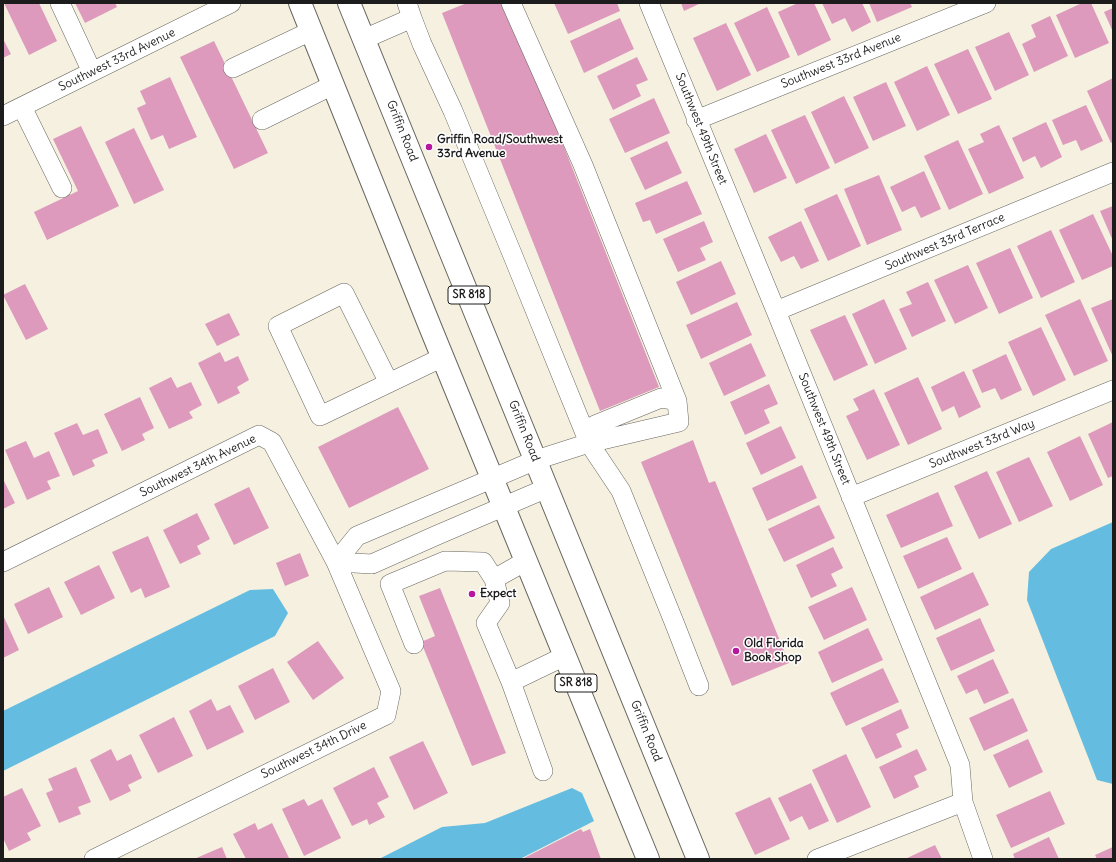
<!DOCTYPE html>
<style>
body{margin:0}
#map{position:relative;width:1116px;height:862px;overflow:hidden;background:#f5f0df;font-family:Delius,sans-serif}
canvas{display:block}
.frame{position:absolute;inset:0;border:4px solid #1c1c1c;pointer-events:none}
</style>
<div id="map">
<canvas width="1116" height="862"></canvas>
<div class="frame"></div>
</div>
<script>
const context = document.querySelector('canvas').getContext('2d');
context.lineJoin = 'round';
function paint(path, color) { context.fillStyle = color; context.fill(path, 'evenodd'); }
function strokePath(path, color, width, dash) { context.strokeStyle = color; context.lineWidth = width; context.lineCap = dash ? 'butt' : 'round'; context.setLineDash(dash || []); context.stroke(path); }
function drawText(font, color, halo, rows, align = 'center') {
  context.font = font + ' Delius,sans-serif'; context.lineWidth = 3; context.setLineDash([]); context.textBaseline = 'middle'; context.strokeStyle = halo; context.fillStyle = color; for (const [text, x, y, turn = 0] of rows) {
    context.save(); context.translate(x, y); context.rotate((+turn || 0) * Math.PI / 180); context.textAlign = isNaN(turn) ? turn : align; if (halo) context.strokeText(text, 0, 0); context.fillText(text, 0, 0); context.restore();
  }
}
paint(new Path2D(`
 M1113 522V784L1097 780 1027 600 1029 572 1051 549Z
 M273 589 288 613 275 636 3 771V711L250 590Z
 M572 788 582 793 594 821 520 859H379L442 827 485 823Z`), '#64bde1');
paint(new Path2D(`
 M4 3H39L57 41 29 55Z
 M75 3H115L117 7 85 23Z
 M467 3H507L659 387 600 411 442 13Z
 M554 3H617L620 11 568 34Z
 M681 3H701L684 11Z
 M798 3H814L831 40 798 56 778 12Z
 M822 3H862L871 22 852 32 845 18 832 24Z
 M869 3H910L912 7 877 22Z
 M1082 3H1091L1109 43 1075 58 1056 15Z
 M767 7 790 57 757 72 734 23Z
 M1113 8V32L1104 12Z
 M1050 16 1068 56 1034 72 1022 44 1036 37 1031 25Z
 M620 18 634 49 584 73 570 41Z
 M726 23 751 75 717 91 693 38Z
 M1009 32 1029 75 995 91 975 47Z
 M3 39 11 54 3 58Z
 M214 41 268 153 234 169 180 57Z
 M968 49 992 99 958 114 934 64Z
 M637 57 648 80 636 85 641 96 613 110 597 76Z
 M927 66 950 115 917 131 894 82Z
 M170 77 197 137 169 149 163 135 151 140 137 108 146 104 140 91Z
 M1113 78V142L1111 143 1087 91Z
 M886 82 906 126 873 141 853 97Z
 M844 96 869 148 835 164 811 112Z
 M654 98 670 133 625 153 609 119Z
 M1086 105 1103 141 1081 151 1076 140 1063 145 1052 120Z
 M805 115 830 168 796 184 771 130Z
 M1046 122 1062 157 1041 168 1035 156 1023 162 1012 138Z
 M999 125 1024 178 989 194 968 149 984 142 980 134Z
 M81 126 119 206 47 240 34 212 78 191 53 139Z
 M134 128 164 190 134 204 105 142Z
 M766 134 787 178 754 193 734 149Z
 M958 140 983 194 949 210 924 156Z
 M667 141 682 173 645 190 630 158Z
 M924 171 941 209 921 218 915 206 902 212 890 187Z
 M879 175 902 230 867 245 844 189Z
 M687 181 702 214 656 234 650 220 643 222 635 203Z
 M837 194 861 246 828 261 804 209Z
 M1113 206V241L1100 211Z
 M1093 214 1113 256V266L1082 280 1059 230Z
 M704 221 713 242 700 248 706 260 678 272 663 239Z
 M801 221 819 261 801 269 794 256 781 262 768 237Z
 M1051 230 1075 282 1041 298 1017 246Z
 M1010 248 1033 298 999 314 976 263Z
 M721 261 736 294 691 315 676 282Z
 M968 265 988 308 955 324 934 280Z
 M928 282 946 321 912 337 899 309 912 304 906 292Z
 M25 284 48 329 26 340 3 295Z
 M884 299 907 349 875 364 852 314Z
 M1080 299 1108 361 1074 376 1045 315Z
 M1113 299V357L1091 308Z
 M737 302 752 335 701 359 686 325Z
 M229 313 240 335 217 346 205 324Z
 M845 315 868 365 834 381 810 330Z
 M1041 327 1066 380 1033 396 1008 342Z
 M751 343 766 376 724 396 709 363Z
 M220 352 225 362 238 356 249 380 237 387 240 393 218 404 198 363Z
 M1006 354 1022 390 1001 400 995 388 982 393 972 370Z
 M964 371 981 407 959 418 954 406 942 412 931 387Z
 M171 377 177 388 191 382 202 405 189 412 193 418 169 429 149 388Z
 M918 377 942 429 908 445 884 393Z
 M769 384 778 404 764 410 770 423 745 435 730 402Z
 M874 389 900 445 867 460 846 416 859 410 853 399Z
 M140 397 154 428 142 434 145 440 122 451 104 414Z
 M398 407 429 469 349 508 318 447Z
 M1113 422V476L1108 478 1088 434Z
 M77 423 83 435 98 429 108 453 92 460 95 466 73 476 54 433Z
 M781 426 796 458 761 475 746 443Z
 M1080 436 1103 485 1070 501 1047 452Z
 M693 440 709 483 715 481 789 663 732 686 641 462Z
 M26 441 34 458 49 451 60 476 47 481 51 489 27 500 5 450Z
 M1029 457 1053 506 1019 522 996 472Z
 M802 465 817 498 767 521 752 488Z
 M987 471 1012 524 979 539 954 486Z
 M3 479 15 503 3 509Z
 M249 487 269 528 234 545 214 504Z
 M938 492 953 526 901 548 886 515Z
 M819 505 835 538 784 562 768 529Z
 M197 513 210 539 197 546 201 554 180 564 163 530Z
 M148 536 170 587 145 598 141 588 131 593 112 552Z
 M947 537 962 569 918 589 903 556Z
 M833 547 843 568 831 574 837 586 811 598 796 565Z
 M300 553 309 576 285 586 276 563Z
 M99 565 115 598 81 615 64 582Z
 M973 572 989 605 935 630 920 597Z
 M49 587 63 617 28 634 14 604Z
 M852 587 867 620 824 640 808 607Z
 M440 588 506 753 472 766 421 642 435 636 419 596Z
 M3 615 19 650 3 658Z
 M980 618 995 651 951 671 936 638Z
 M868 628 883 660 832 683 818 652Z
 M318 641 344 678 313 700 287 662Z
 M993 659 1009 693 984 704 977 689 966 694 957 676Z
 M273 668 290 702 255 720 238 686Z
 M883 668 899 702 846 726 830 693Z
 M1013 698 1028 731 984 751 969 718Z
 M211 699 217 711 230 705 244 732 207 750 189 711Z
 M901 709 909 728 896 734 902 747 876 759 861 728Z
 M174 717 193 756 158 773 139 735Z
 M1028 739 1043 772 1009 788 993 755Z
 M423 741 448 793 414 810 389 757Z
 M111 749 117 761 131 754 142 778 128 785 131 791 110 801 90 760Z
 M917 749 927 770 914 776 919 787 894 799 879 767Z
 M846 754 871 807 837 823 812 770Z
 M76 767 91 802 78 807 81 814 59 823 46 793 53 790 48 779Z
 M374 767 389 797 377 803 385 817 369 825 367 819 352 826 333 788Z
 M811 783 829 821 809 830 802 816 790 822 778 798Z
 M22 788 41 826 27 833 31 840 9 851 3 838V797Z
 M1050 791 1065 824 1011 848 996 815Z
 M770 797 790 839 755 855 735 813Z
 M304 799 308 806 322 799 341 838 304 856 282 809Z
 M255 823 258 830 272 823 289 858 286 859H246L233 834Z
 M581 829 583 832 590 829 601 859H522Z
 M1049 837 1059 859H1015L1013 854Z
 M935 845 942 859H905Z
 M222 847 227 859H194Z
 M1113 847V859H1097L1095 855Z`), '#dd9abc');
const minor = new Path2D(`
 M60 3 92 72
 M511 3 583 165 677 401
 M649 3 776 311 960 765 963 802 983 859
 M412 18 422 44 453 111 513 256 589 443 621 491 674 622 699 686
 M364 39 412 18 407 3
 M233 68 311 31
 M22 107 62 188
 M3 116 231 3
 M262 120 333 85
 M696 120 986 3
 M776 311 1113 172
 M389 383 344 293 278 326 320 416C361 396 402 377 443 357
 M851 497 1113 390
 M526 561 494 579 500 603 486 623 511 682 565 656
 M3 562 259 435 272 442 336 562 391 691 386 715 94 859
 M336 562 357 536 536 460 589 443 679 422 677 401 661 398 595 425 589 443
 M336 562 372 564 435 536 547 488
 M414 644 390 584 445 561 483 562 494 579
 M511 682 543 771
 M817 859 963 802`);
const major = new Path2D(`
 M300 3 431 329 648 859
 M349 3 698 859`);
strokePath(minor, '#686660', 20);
strokePath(major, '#686660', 24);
strokePath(minor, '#fff', 19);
strokePath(major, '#fff', 22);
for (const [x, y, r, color] of [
 [429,147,4,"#b5179e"],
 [472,594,4,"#b5179e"],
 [736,651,4,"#b5179e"]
]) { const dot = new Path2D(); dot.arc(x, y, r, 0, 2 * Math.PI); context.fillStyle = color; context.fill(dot); strokePath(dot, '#fff', 1.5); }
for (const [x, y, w] of [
 [469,295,42],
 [576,683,42]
]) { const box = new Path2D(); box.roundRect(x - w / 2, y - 9, w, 18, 3); context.fillStyle = '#fff'; context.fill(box); strokePath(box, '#1c1c1c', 1); }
drawText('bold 11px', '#1c1c1c', null, [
 ["SR 818",469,295],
 ["SR 818",576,683]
]);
drawText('12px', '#1c1c1c', '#fff', [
 ["Southwest 33rd Avenue",117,60,-26],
 ["Southwest 33rd Avenue",841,61,-22],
 ["Southwest 49th Street",701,129,68],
 ["Griffin Road",402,131,68],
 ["Southwest 33rd Terrace",945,242,-23],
 ["Southwest 49th Street",824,429,68],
 ["Griffin Road",524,431,68],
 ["Southwest 33rd Way",982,444,-22],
 ["Southwest 34th Avenue",198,466,-26],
 ["Griffin Road",646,731,68],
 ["Southwest 34th Drive",314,750,-26]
]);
drawText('bold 12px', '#1c1c1c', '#fff', [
 ["Griffin Road/Southwest",437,140],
 ["33rd Avenue",437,154],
 ["Expect",480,594],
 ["Old Florida",744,644],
 ["Book Shop",744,658]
], 'left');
</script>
